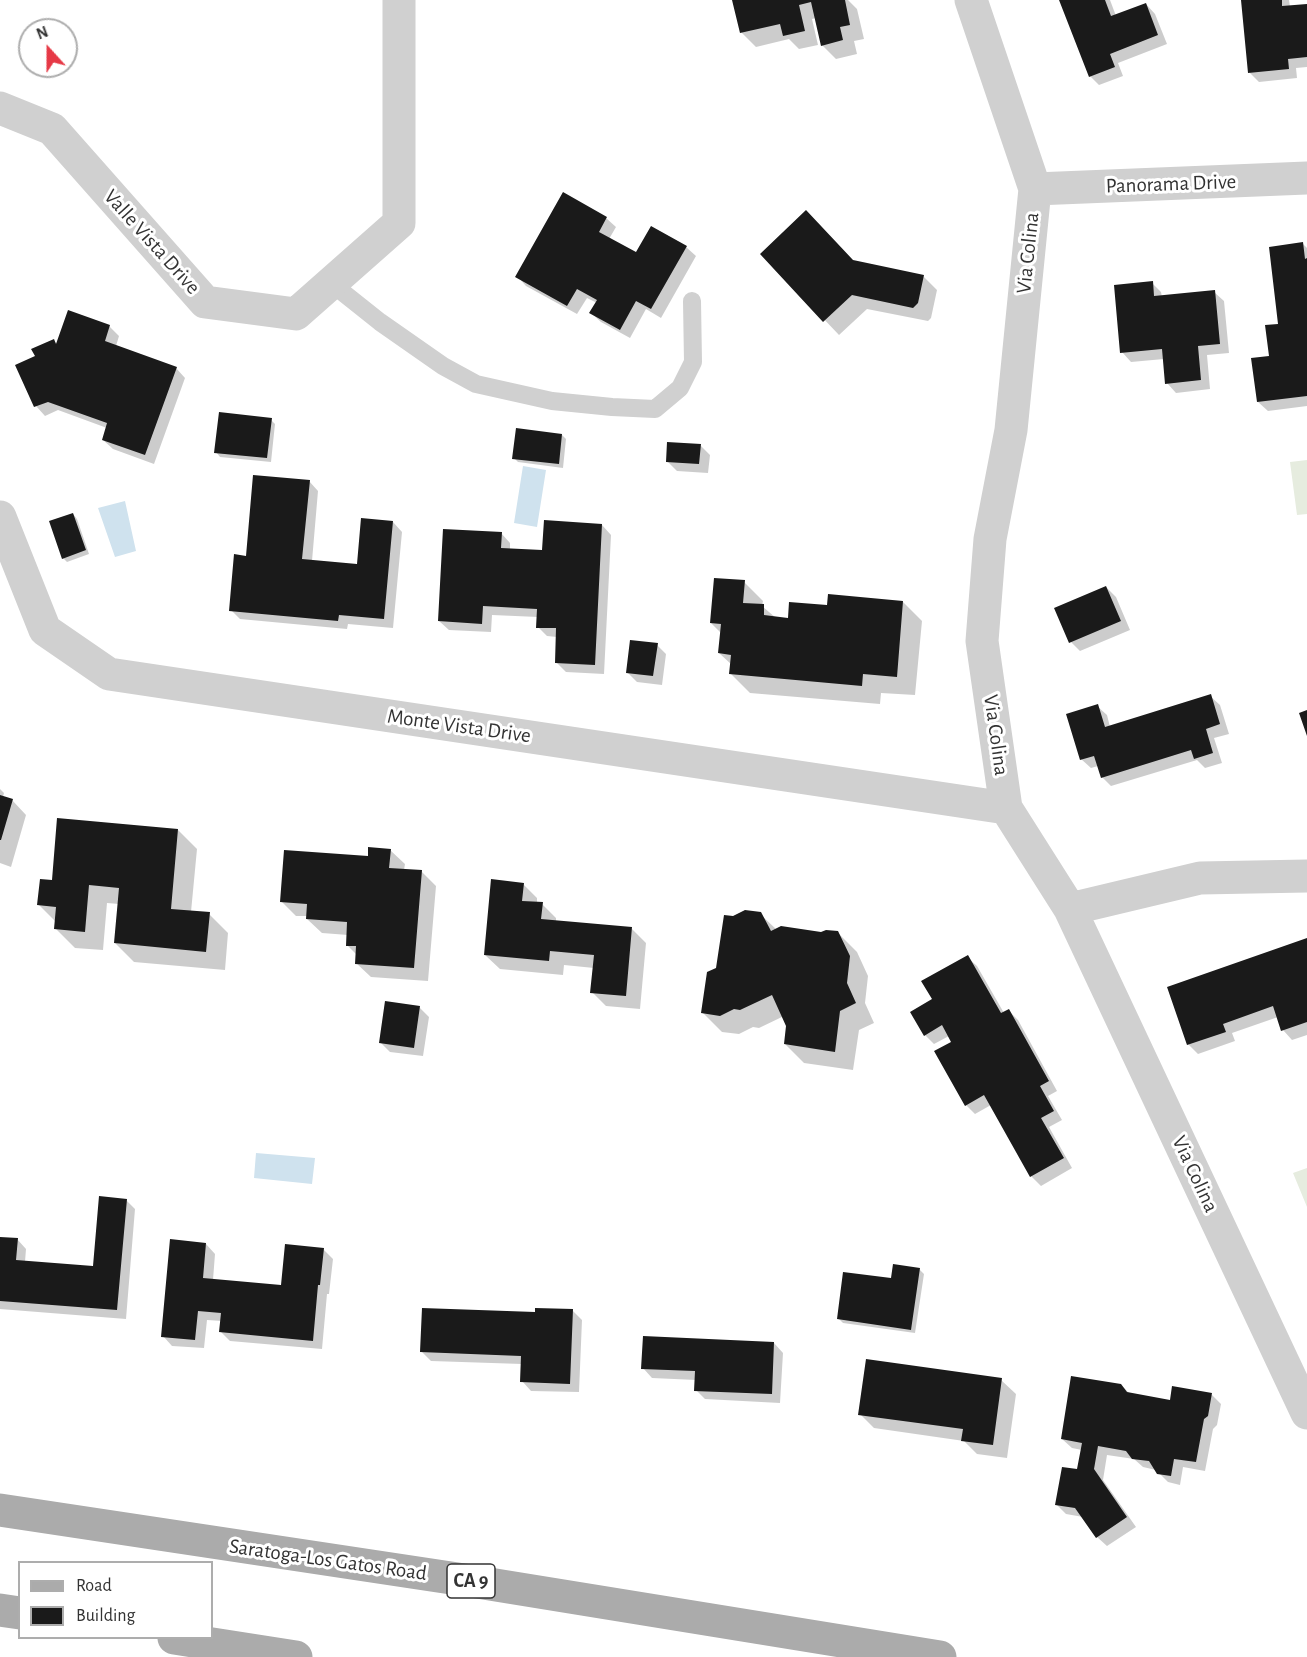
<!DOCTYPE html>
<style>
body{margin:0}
#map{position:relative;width:1307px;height:1657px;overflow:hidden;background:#fff;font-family:"Alegreya Sans",sans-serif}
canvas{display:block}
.legend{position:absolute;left:18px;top:1561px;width:195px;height:78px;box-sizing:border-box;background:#fff;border:2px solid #adadad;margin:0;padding:8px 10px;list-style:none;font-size:18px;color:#333}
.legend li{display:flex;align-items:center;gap:12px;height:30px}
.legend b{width:30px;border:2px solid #adadad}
.north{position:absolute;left:18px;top:18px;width:60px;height:60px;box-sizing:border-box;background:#fff;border:2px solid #adadad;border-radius:50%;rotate:339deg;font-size:16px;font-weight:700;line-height:24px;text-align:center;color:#333}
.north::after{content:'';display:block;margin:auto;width:21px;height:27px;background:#e63946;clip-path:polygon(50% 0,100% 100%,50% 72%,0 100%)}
</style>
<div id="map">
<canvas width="1307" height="1657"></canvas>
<ul class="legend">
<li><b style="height:8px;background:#ababab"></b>Road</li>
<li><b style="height:16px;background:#1a1a1a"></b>Building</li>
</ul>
<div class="north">N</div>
</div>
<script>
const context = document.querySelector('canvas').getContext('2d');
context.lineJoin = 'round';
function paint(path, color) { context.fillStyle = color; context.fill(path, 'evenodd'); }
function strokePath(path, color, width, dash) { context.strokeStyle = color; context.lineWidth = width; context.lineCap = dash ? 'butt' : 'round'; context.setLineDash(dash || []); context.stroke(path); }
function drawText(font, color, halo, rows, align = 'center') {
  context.font = font + ' "Alegreya Sans",sans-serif'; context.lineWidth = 6; context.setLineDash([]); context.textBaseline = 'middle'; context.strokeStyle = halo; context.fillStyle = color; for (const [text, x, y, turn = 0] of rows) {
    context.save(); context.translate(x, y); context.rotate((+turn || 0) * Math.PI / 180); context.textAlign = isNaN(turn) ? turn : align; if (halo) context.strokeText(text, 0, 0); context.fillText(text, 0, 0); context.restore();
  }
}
paint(new Path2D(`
 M1307 460V514L1297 515 1290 462Z
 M1307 1168V1207L1293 1173Z`), '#e6ecdf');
paint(new Path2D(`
 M523 466 546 470 537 527 514 523Z
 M125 501 136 551 115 557 98 508Z
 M256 1153 315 1158 312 1184 254 1178Z`), '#cfe2ee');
paint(new Path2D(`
 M734 0H848L857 9 864 39 854 41 857 54 836 59 822 45 816 18 812 19 818 45 799 49 789 39 756 47 741 32Z
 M1061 0H1110L1116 16 1146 4 1155 14 1167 44 1118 63 1123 76 1099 85 1090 76Z
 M1242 0H1289L1290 7 1307 5V67L1296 68 1297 78 1259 82 1250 73Z
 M606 218 616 227 609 239 636 254 686 247 696 256 661 318 646 309 630 338 601 322 591 313 597 303 587 298 577 314 526 286 517 276Z
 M1303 244 1307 248V406L1268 411 1258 402Z
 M762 254 853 261 923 276 937 290 931 318 928 321 867 309 839 335Z
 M1152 283 1161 292 1162 297 1214 292 1224 301 1229 353 1207 355 1210 389 1176 393 1167 383 1164 359 1131 362 1122 352Z
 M109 326 119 336 116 346 176 368 185 378 154 464 113 449 103 440 107 428 58 410 45 416 36 406 37 357 53 340 57 344Z
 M271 420 275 424 271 462 220 457 216 452Z
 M562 435 566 439 563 468 518 462 514 458Z
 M701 446 710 455 708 473 677 471 667 461Z
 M309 481 318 491 312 561 358 565 393 522 402 532 393 628 348 624 347 629 240 619 231 610 247 557Z
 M73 514 77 519 89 554 67 562 63 558Z
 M602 525 611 535 604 674 566 672 556 662 557 637 547 636 538 627V617L492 615 491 632 449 630 439 621 501 533 510 543V550L543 552Z
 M744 582 763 601 762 606 776 618 789 619 828 606 903 602 922 621 915 695 881 693 880 704 750 693 731 674 732 665 719 653 721 633 711 623Z
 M1106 587 1116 597 1130 630 1080 651 1071 642Z
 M657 645 666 654 662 685 637 682 627 672Z
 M1210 696 1220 705 1229 734 1214 738 1222 763 1205 768 1197 760 1111 786 1102 777 1098 766 1091 768 1081 759 1097 706 1107 715 1110 727Z
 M0 789 4 793 3 797 12 800 26 815 11 867 0 863Z
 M178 830 197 849 191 912 209 914 228 933 225 970 134 962 115 943 119 904 107 903 103 950 75 948 56 929V922L39 905 53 881Z
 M390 850 405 864 404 870 421 871 436 886 428 981 371 977 356 963 357 955 347 945 348 935 322 933 307 919 308 916H296L281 901 369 858Z
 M523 884 537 898V903L542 904 556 918V922L632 929 646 943 640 1009 606 1006 592 992 594 968 564 965 563 975 500 969 485 955Z
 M760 914 777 930 821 934 838 933 857 952 868 976 865 1003 874 1023 859 1030 853 1070 804 1063 785 1044 788 1025 784 1016 759 1028 753 1027 739 1034 722 1032 703 1013 733 917Z
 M1307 939V1035L1292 1040 1283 1030 1278 1017 1232 1033 1235 1041 1198 1054 1188 1044Z
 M967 957 977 966 1004 1013 1009 1011 1018 1020 1057 1091 1048 1096 1062 1120 1049 1127 1072 1168 1041 1186 1031 1176 991 1105 975 1114 966 1105 953 1043 949 1036 934 1044 925 1035 934 1000Z
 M419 1007 429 1017 423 1056 390 1052 380 1042Z
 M126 1200 135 1209 126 1319 0 1309V1239H17L26 1249 25 1262 94 1268Z
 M206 1244 215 1254 213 1280 283 1286 323 1249 333 1259 329 1294H327L322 1349 230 1341 221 1332 222 1321 207 1320 204 1348 172 1346 163 1336Z
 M919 1269 924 1274 915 1333 843 1323 839 1319 892 1280Z
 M572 1310 582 1320 579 1392 531 1391 522 1381V1364L431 1361 422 1352 537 1313Z
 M774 1343 783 1353 780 1403 705 1399 696 1390V1380L652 1378 643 1368Z
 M1001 1380 1016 1394 1007 1458 977 1454 964 1441 874 1428 860 1414Z
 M1121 1385 1130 1394 1171 1401 1212 1395 1221 1404 1217 1425 1213 1429 1205 1471 1183 1467 1180 1485 1168 1482 1156 1470 1143 1467 1134 1459 1107 1455 1103 1480 1136 1527 1107 1546 1097 1537 1083 1517 1066 1514 1057 1505 1079 1471 1082 1450 1072 1448 1062 1439Z`), '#0003');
paint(new Path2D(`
 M732 0H845L850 25 840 27 843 40 821 46 811 2 799 5 805 31 783 36 780 24 740 33Z
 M1059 0H1105L1111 16 1146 3 1158 35 1110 54 1115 67 1089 77Z
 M1241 0H1282V6L1307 4V57L1288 59 1289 69 1248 73Z
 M563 192 607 217 599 232 636 252 651 226 687 246 651 309 636 301 620 330 589 313 597 300 577 289 567 306 515 277Z
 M806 210 853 260 924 275 918 303 913 308 852 295 823 322 760 254Z
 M1303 242 1305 259 1307 258V396L1257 402 1251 358 1269 356 1265 325 1278 324 1269 247Z
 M1153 281 1154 296 1215 290 1220 344 1198 346 1201 380 1165 384 1162 349 1120 353 1114 285Z
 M68 310 110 325 105 341 177 367 145 455 102 440 107 423 48 402 34 407 15 365 35 356 31 349 54 339 56 344Z
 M219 412 272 418 267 458 214 453Z
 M516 428 562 434 559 464 512 459Z
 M667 442 701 444 699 464 666 462Z
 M253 475 310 480 302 559 357 564 361 518 393 521 384 619 339 615 338 621 229 611 234 554 246 556Z
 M73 513 86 550 62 559 49 521Z
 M544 520 602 524 595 665 555 663 556 628H536L537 609 483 606 482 624 438 621 443 529 502 532 501 548 542 550Z
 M714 578 745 580 743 603 764 604V615L788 618 789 602 827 605 828 594 903 601 897 677 863 674 862 686 729 674 731 655 718 653 721 624 710 623Z
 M1106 586 1121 621 1069 643 1054 608Z
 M630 640 658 643 653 676 626 673Z
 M1211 694 1220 724 1206 729 1213 753 1194 759 1191 750 1101 778 1094 756 1080 760 1066 714 1098 704 1105 727Z
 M1307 710V736L1299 713Z
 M0 795 13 799 1 840H0Z
 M57 818 178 829 171 909 210 912 206 952 114 943 119 888 89 885 85 932 54 929 56 907 37 905 40 879 52 880Z
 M368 847 391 849 389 868 422 870 414 968 355 964 356 946H346L347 922 306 919 307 904 280 902 284 850 368 856Z
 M491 879 524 883 522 901 543 902 541 919 632 927 626 996 590 993 594 955 550 951 549 961 484 955Z
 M745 910 761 912 771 931 781 926 821 932 826 930 838 931 850 956 847 983 856 1003 840 1011 835 1052 784 1044 786 1026 772 995 740 1010 734 1009 720 1016 701 1013 707 972 716 968 724 915 733 916Z
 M1307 938V1022L1281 1031 1273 1006 1223 1024 1226 1032 1187 1045 1167 987Z
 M968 955 1001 1013 1009 1009 1049 1081 1040 1086 1054 1111 1041 1118 1064 1158 1030 1177 984 1095 965 1106 934 1051 951 1042 942 1025 924 1036 910 1012 932 999 921 981Z
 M385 1001 420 1006 414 1048 379 1043Z
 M99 1196 127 1199 117 1310 0 1301V1237L18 1238 16 1260 93 1266Z
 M170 1239 206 1243 203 1278 281 1285 285 1244 324 1248 320 1285H318L313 1341 219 1332 221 1313 198 1311 195 1340 161 1337Z
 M893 1264 920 1268 911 1330 837 1319 843 1272 891 1278Z
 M422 1308 535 1312V1308L573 1309 570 1384 520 1382 521 1356 420 1352Z
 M643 1336 774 1342 772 1394 694 1391 695 1371 641 1369Z
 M866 1359 1002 1378 993 1445 961 1441 963 1429 858 1415Z
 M1071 1376 1121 1384 1127 1392 1170 1400 1172 1386 1212 1393 1208 1416 1204 1419 1196 1462 1174 1459 1171 1476 1157 1474 1149 1461 1132 1459 1126 1451 1098 1446 1094 1469 1127 1517 1096 1538 1075 1508 1055 1505 1062 1467 1077 1469 1082 1443 1061 1439Z`), '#1a1a1a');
strokePath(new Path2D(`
 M331 283 380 322 443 366 476 384 552 401 612 407 655 409 680 388 693 362 692 301`), '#d0d0d0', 18);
strokePath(new Path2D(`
 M971 0 1035 189 1011 430 990 539 982 641 1006 808 1070 909 1307 1413
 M0 108 52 129 205 302 296 314 399 223V0
 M1035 189 1307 178
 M0 517 45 630 109 674 1006 808
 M1070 909 1200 878 1307 876`), '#d0d0d0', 33);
strokePath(new Path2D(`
 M0 1510 471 1581 940 1657
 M0 1610 20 1613
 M174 1638 296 1657`), '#ababab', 33);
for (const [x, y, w] of [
 [471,1581,48]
]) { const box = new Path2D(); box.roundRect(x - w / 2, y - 17, w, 34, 4.5); context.fillStyle = '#fff'; context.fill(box); strokePath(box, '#333', 1.5); }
drawText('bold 20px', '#333', null, [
 ["CA 9",471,1581]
]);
drawText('21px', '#333', '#fff', [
 ["Panorama Drive",1171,184,-2],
 ["Valle Vista Drive",152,242,48],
 ["Via Colina",1028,253,-84],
 ["Monte Vista Drive",459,726,8],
 ["Via Colina",996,735,82],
 ["Via Colina",1195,1174,65],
 ["Saratoga-Los Gatos Road",328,1560,8]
]);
</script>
